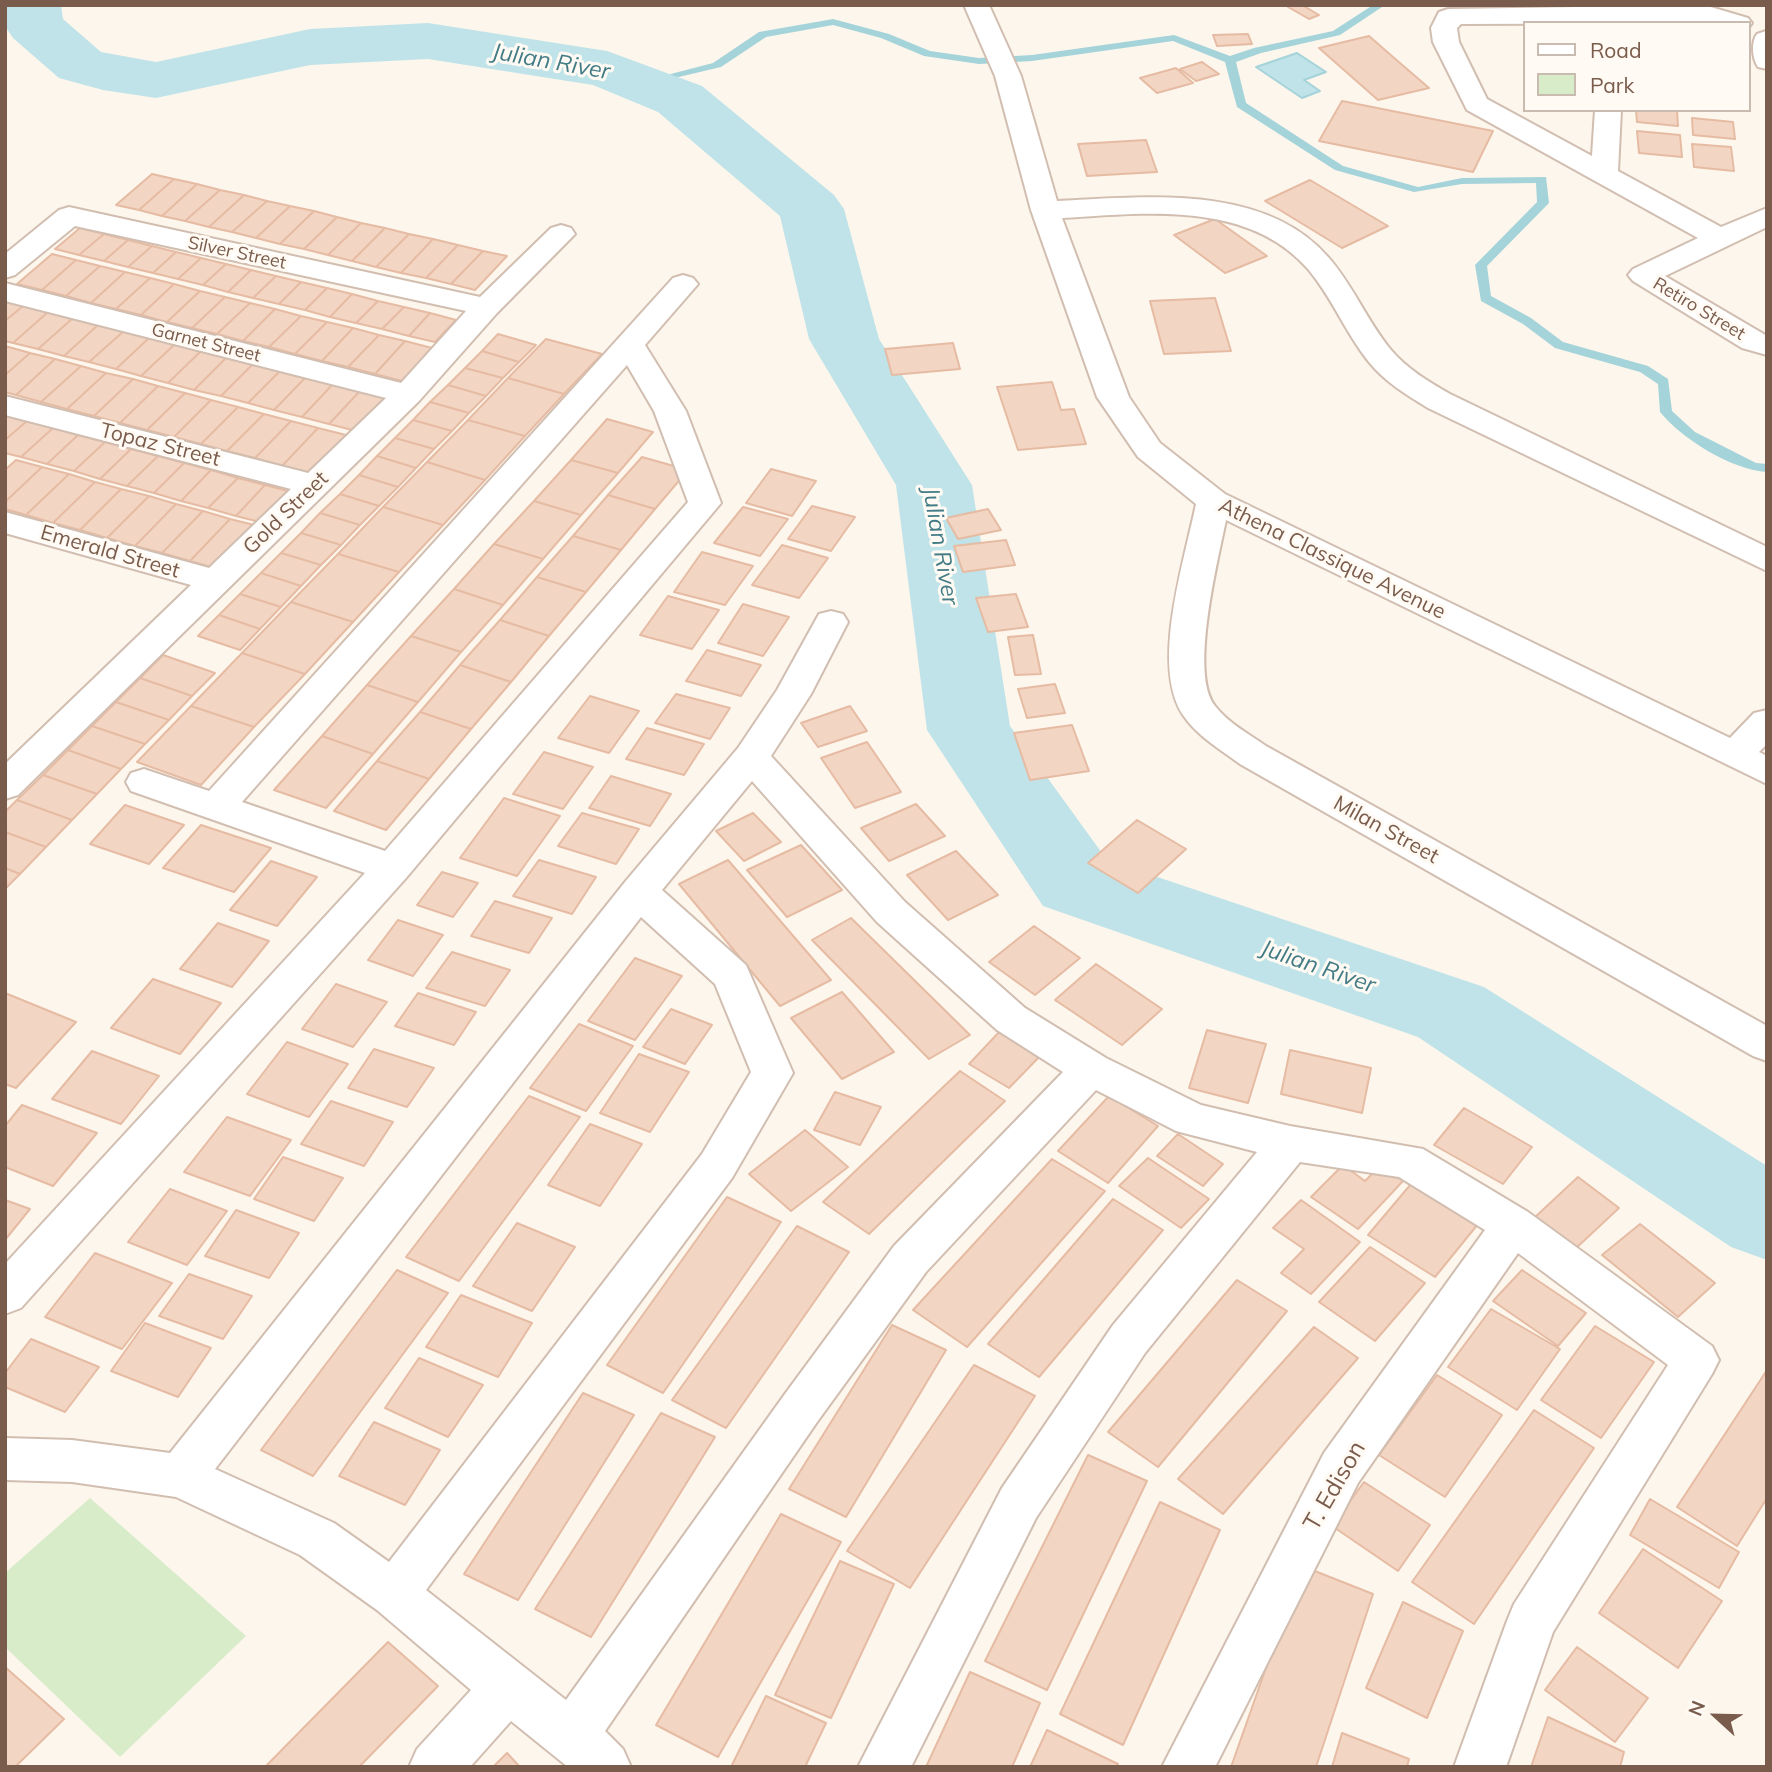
<!DOCTYPE html>
<style>
body{margin:0}
#map{position:relative;width:1772px;height:1772px;overflow:hidden;background:#fdf6ec;font-family:Mulish,sans-serif}
canvas{display:block}
.frame{position:absolute;inset:0;border:7px solid #7a5c4d;pointer-events:none}
.legend{position:absolute;left:1523px;top:21px;width:228px;height:91px;box-sizing:border-box;background:#fffaf3;border:2px solid #cabbb1;margin:0;padding:9px 12px;list-style:none;font-size:21px;color:#7a5c4d}
.legend li{display:flex;align-items:center;gap:14px;height:35px}
.legend b{width:35px;border:2px solid #cabbb1}
.north{position:absolute;left:1681px;top:1681px;width:70px;height:70px;-webkit-text-stroke:5px #fffaf3;paint-order:stroke;rotate:292deg;font-size:19px;font-weight:700;line-height:28px;text-align:center;color:#7a5c4d}
.north::after{content:'';display:block;margin:auto;width:24px;height:32px;background:#7a5c4d;clip-path:polygon(50% 0,100% 100%,50% 72%,0 100%)}
</style>
<div id="map">
<canvas width="1772" height="1772"></canvas>
<div class="frame"></div>
<ul class="legend">
<li><b style="height:9px;background:#fff"></b>Road</li>
<li><b style="height:19px;background:#d8ecc9"></b>Park</li>
</ul>
<div class="north">N</div>
</div>
<script>
const context = document.querySelector('canvas').getContext('2d');
context.lineJoin = 'round';
function paint(path, color) { context.fillStyle = color; context.fill(path, 'evenodd'); }
function strokePath(path, color, width, dash) { context.strokeStyle = color; context.lineWidth = width; context.lineCap = dash ? 'butt' : 'round'; context.setLineDash(dash || []); context.stroke(path); }
function drawText(font, color, halo, rows, align = 'center') {
  context.font = font + ' Mulish,sans-serif'; context.lineWidth = 6; context.setLineDash([]); context.textBaseline = 'middle'; context.strokeStyle = halo; context.fillStyle = color; for (const [text, x, y, turn = 0] of rows) {
    context.save(); context.translate(x, y); context.rotate((+turn || 0) * Math.PI / 180); context.textAlign = isNaN(turn) ? turn : align; if (halo) context.strokeText(text, 0, 0); context.fillText(text, 0, 0); context.restore();
  }
}
paint(new Path2D(`
 M90 1498 246 1636 120 1757 5 1647V1573Z`), '#d8ecc9');
const water = new Path2D(`
 M1297 53 1326 72 1304 80 1320 91 1302 98 1256 67Z`);
paint(water, '#bfe3e8');
strokePath(water, '#a5d3da', 2);
paint(new Path2D(`
 M1373 5H1385L1340 35 1261 53 1236 62 1246 103 1343 166 1418 187 1462 178 1546 177 1549 203 1487 266 1491 296 1531 318 1563 342 1648 366 1668 379 1672 411 1695 432 1756 463 1767 464V472C1732 470 1682 439 1660 412L1658 384 1640 372 1555 348 1523 324 1481 301 1475 265 1537 202 1536 183 1462 184 1414 192 1335 170 1237 107 1225 62 1173 41 1032 61 979 64 924 56 881 38 833 25 766 37 721 67 645 85 640 82 713 63 759 32 833 19 889 34 930 51 979 58 1032 55 1174 35 1230 56 1254 48 1333 31Z`), '#a5d3da');
paint(new Path2D(`
 M5 5H61L63 19 101 52 156 62 310 29 428 23 607 51 702 86 834 195 844 209 879 339 972 485 1010 726 1107 860 1484 987 1767 1166V1260L1731 1247 1418 1037 1043 906 927 730 896 485 809 339 780 216 658 112 593 85 428 59 310 65 156 98 103 90 59 78 13 38 5 26Z`), '#bfe3e8');
const building = new Path2D(`
 M1293 5H1302L1319 15 1309 19 1288 7Z
 M1248 34 1252 44 1217 46 1213 35Z
 M1369 36 1393 57 1429 88 1378 100 1319 48Z
 M1202 62 1219 74 1196 81 1180 69Z
 M1176 68 1193 83 1157 93 1140 78Z
 M1342 101 1493 131 1473 172 1319 141Z
 M1636 110H1677L1678 126 1637 122Z
 M1692 118 1733 122 1735 139 1693 135Z
 M1637 131 1680 135 1682 157 1639 153Z
 M1146 140 1157 172 1087 176 1078 144Z
 M1692 144 1731 147 1734 171 1694 167Z
 M152 174 174 179 139 210 116 205Z
 M174 179 197 184 162 216 139 210Z
 M1310 180 1388 226 1342 248 1265 201Z
 M197 184 220 190 185 221 162 216Z
 M220 190 244 195 209 227 185 221Z
 M244 195 267 201 232 232 209 227Z
 M267 201 290 206 256 238 232 232Z
 M290 206 314 211 280 244 256 238Z
 M314 211 337 217 304 249 280 244Z
 M337 217 361 223 328 255 304 249Z
 M1215 219 1267 256 1225 273 1174 235Z
 M361 223 385 228 352 261 328 255Z
 M80 228 104 234 79 255 55 249Z
 M385 228 409 234 376 267 352 261Z
 M104 234 128 240 104 261 79 255Z
 M409 234 433 239 401 273 376 267Z
 M433 239 458 245 426 278 401 273Z
 M128 240 152 246 128 267 104 261Z
 M458 245 483 251 451 284 426 278Z
 M152 246 176 252 153 273 128 267Z
 M483 251 507 256 475 290 451 284Z
 M176 252 201 258 178 279 153 273Z
 M52 254 76 260 42 290 17 284Z
 M201 258 226 264 203 285 178 279Z
 M76 260 100 266 66 296 42 290Z
 M226 264 251 270 228 292 203 285Z
 M100 266 125 272 91 303 66 296Z
 M251 270 276 276 253 298 228 292Z
 M125 272 150 278 116 309 91 303Z
 M276 276 301 282 279 304 253 298Z
 M150 278 174 284 141 315 116 309Z
 M301 282 327 288 305 310 279 304Z
 M174 284 200 291 167 322 141 315Z
 M327 288 352 294 330 317 305 310Z
 M200 291 225 297 192 328 167 322Z
 M352 294 378 301 356 323 330 317Z
 M225 297 250 303 217 334 192 328Z
 M1215 298 1231 351 1164 354 1150 301Z
 M5 301 23 306 5 321Z
 M378 301 404 307 382 329 356 323Z
 M250 303 275 309 243 341 217 334Z
 M23 306 48 312 13 343 5 341V321Z
 M404 307 430 313 409 336 382 329Z
 M275 309 301 316 269 347 243 341Z
 M48 312 73 318 38 349 13 343Z
 M430 313 456 320 435 342 409 336Z
 M301 316 327 322 295 354 269 347Z
 M73 318 98 325 64 356 38 349Z
 M327 322 353 328 322 361 295 354Z
 M98 325 124 331 89 362 64 356Z
 M353 328 379 335 348 367 322 361Z
 M124 331 149 338 116 369 89 362Z
 M498 334 536 345 519 362 482 351Z
 M379 335 405 341 375 374 348 367Z
 M149 338 175 344 141 376 116 369Z
 M546 339 602 354 564 394 508 378Z
 M405 341 432 348 402 381 375 374Z
 M953 343 960 369 892 375 885 349Z
 M175 344 201 351 168 383 141 376Z
 M5 346 30 353 5 375Z
 M201 351 227 357 194 390 168 383Z
 M482 351 519 362 503 378 465 368Z
 M30 353 55 359 16 395 5 392V375Z
 M227 357 253 364 221 396 194 390Z
 M55 359 81 366 41 402 16 395Z
 M253 364 280 371 248 403 221 396Z
 M81 366 106 373 67 409 41 402Z
 M465 368 503 378 486 396 448 385Z
 M280 371 306 377 274 410 248 403Z
 M106 373 133 379 94 416 67 409Z
 M306 377 333 384 302 417 274 410Z
 M508 378 564 394 525 436 468 420Z
 M133 379 158 386 120 423 94 416Z
 M1052 382 1061 410 1074 409 1086 444 1018 450 997 387Z
 M333 384 360 391 329 424 302 417Z
 M448 385 486 396 469 413 430 402Z
 M158 386 185 393 147 430 120 423Z
 M360 391 387 398 356 431 329 424Z
 M185 393 211 400 174 437 147 430Z
 M211 400 238 407 201 444 174 437Z
 M430 402 469 413 452 431 413 420Z
 M238 407 264 414 227 451 201 444Z
 M264 414 291 421 255 458 227 451Z
 M5 415 27 421 5 440Z
 M607 419 653 432 618 473 571 460Z
 M413 420 452 431 434 449 395 438Z
 M468 420 525 436 485 480 427 462Z
 M27 421 53 428 21 457 5 453V440Z
 M291 421 318 428 282 466 255 458Z
 M53 428 78 435 47 464 21 457Z
 M318 428 346 435 310 473 282 466Z
 M78 435 105 442 74 471 47 464Z
 M395 438 434 449 416 468 377 456Z
 M105 442 131 449 100 479 74 471Z
 M131 449 158 456 127 486 100 479Z
 M158 456 184 463 154 493 127 486Z
 M377 456 416 468 398 487 359 475Z
 M642 457 688 470 655 509 608 495Z
 M16 460 42 467 5 502V470Z
 M571 460 618 473 581 515 534 501Z
 M427 462 485 480 443 525 383 507Z
 M184 463 211 470 181 501 154 493Z
 M42 467 69 474 26 515 5 509V502Z
 M771 469 816 481 792 516 746 503Z
 M211 470 238 478 208 508 181 501Z
 M69 474 95 482 53 523 26 515Z
 M359 475 398 487 379 506 340 494Z
 M238 478 265 485 236 516 208 508Z
 M95 482 121 489 80 530 53 523Z
 M265 485 292 492 264 523 236 516Z
 M121 489 149 496 107 538 80 530Z
 M340 494 379 506 360 525 320 513Z
 M608 495 655 509 621 550 573 536Z
 M149 496 176 504 135 546 107 538Z
 M534 501 581 515 543 559 494 544Z
 M176 504 203 511 162 553 135 546Z
 M812 506 855 517 831 551 788 539Z
 M383 507 443 525 399 572 338 554Z
 M743 507 788 519 760 556 714 543Z
 M988 509 1001 530 958 539 946 518Z
 M203 511 230 519 190 561 162 553Z
 M320 513 360 525 341 545 301 533Z
 M230 519 258 526 218 569 190 561Z
 M301 533 341 545 321 565 281 553Z
 M573 536 621 550 586 592 537 577Z
 M1006 540 1015 565 963 572 954 546Z
 M494 544 543 559 503 605 454 589Z
 M782 545 828 558 799 598 752 585Z
 M702 552 753 566 725 605 674 592Z
 M281 553 321 565 301 586 261 573Z
 M338 554 399 572 353 622 291 602Z
 M261 573 301 586 281 607 240 594Z
 M537 577 586 592 549 636 500 620Z
 M454 589 503 605 461 652 411 636Z
 M240 594 281 607 260 629 219 615Z
 M1016 594 1028 627 988 632 976 598Z
 M668 596 719 610 692 649 640 635Z
 M291 602 353 622 305 674 242 653Z
 M743 604 789 617 763 656 718 643Z
 M219 615 260 629 240 650 198 636Z
 M500 620 549 636 511 682 460 665Z
 M1033 635 1041 674 1015 675 1008 637Z
 M411 636 461 652 418 702 367 685Z
 M707 650 761 665 741 696 686 681Z
 M242 653 305 674 254 727 191 706Z
 M163 655 215 673 192 696 140 678Z
 M460 665 511 682 471 729 420 712Z
 M140 678 192 696 169 720 116 702Z
 M1055 684 1065 713 1027 718 1018 689Z
 M367 685 418 702 373 754 322 736Z
 M676 694 730 708 710 739 655 723Z
 M590 696 639 711 609 753 558 738Z
 M116 702 169 720 145 744 92 726Z
 M191 706 254 727 201 785 137 762Z
 M850 706 867 731 818 747 801 723Z
 M420 712 471 729 429 779 377 761Z
 M1072 725 1089 771 1030 780 1014 733Z
 M92 726 145 744 121 769 68 750Z
 M647 728 704 744 684 775 626 759Z
 M322 736 373 754 326 808 274 790Z
 M867 742 901 792 855 808 821 758Z
 M68 750 121 769 97 794 43 775Z
 M544 752 593 767 563 809 513 794Z
 M377 761 429 779 386 830 334 811Z
 M43 775 97 794 72 820 17 800Z
 M611 776 671 794 650 826 589 808Z
 M504 798 560 816 517 876 460 858Z
 M17 800 72 820 46 847 5 832V812Z
 M916 804 945 836 889 861 861 828Z
 M125 805 184 825 149 864 90 844Z
 M582 813 639 829 616 864 558 846Z
 M753 813 781 842 744 861 716 831Z
 M1137 820 1186 849 1138 893 1088 863Z
 M201 825 271 848 234 892 163 868Z
 M5 832 46 847 20 874 5 868Z
 M801 845 842 890 787 917 747 870Z
 M956 851 998 895 948 920 907 875Z
 M539 860 596 877 572 914 513 896Z
 M728 860 831 980 780 1006 679 884Z
 M271 861 317 877 277 926 230 910Z
 M5 868 20 874 5 889Z
 M442 872 478 883 453 917 417 905Z
 M495 901 552 918 529 953 471 936Z
 M851 918 970 1035 929 1059 812 940Z
 M398 920 443 935 413 976 368 960Z
 M218 923 269 941 232 987 180 969Z
 M1034 926 1080 958 1035 995 989 962Z
 M452 952 510 970 485 1006 426 988Z
 M635 958 682 976 635 1040 588 1021Z
 M1096 964 1162 1009 1122 1045 1055 1000Z
 M153 979 221 1003 180 1054 111 1028Z
 M336 984 387 1002 353 1047 302 1029Z
 M842 992 894 1052 842 1079 791 1018Z
 M5 993 76 1022 16 1088 5 1084Z
 M418 993 476 1012 454 1045 395 1026Z
 M671 1009 712 1025 685 1064 643 1047Z
 M579 1024 633 1046 586 1111 530 1088Z
 M1002 1029 1043 1053 1009 1088 969 1064Z
 M1207 1030 1266 1044 1248 1103 1189 1088Z
 M287 1042 348 1064 309 1117 247 1094Z
 M374 1049 434 1068 407 1107 348 1088Z
 M1290 1050 1371 1068 1362 1113 1281 1094Z
 M92 1051 159 1076 121 1124 52 1099Z
 M639 1054 689 1072 650 1132 600 1113Z
 M960 1071 1005 1101 869 1234 823 1202Z
 M835 1092 881 1107 860 1145 814 1130Z
 M529 1096 580 1117 459 1281 406 1257Z
 M1109 1096 1158 1126 1108 1183 1058 1151Z
 M331 1101 393 1122 364 1166 301 1144Z
 M22 1105 97 1133 53 1186 5 1167V1126Z
 M1464 1108 1532 1147 1503 1184 1434 1145Z
 M227 1117 291 1140 250 1196 184 1172Z
 M590 1124 642 1144 600 1206 548 1185Z
 M805 1130 848 1167 791 1211 749 1174Z
 M1178 1134 1223 1164 1203 1186 1157 1156Z
 M283 1157 343 1178 314 1221 254 1199Z
 M1148 1158 1209 1199 1181 1228 1119 1186Z
 M1052 1159 1105 1191 967 1347 913 1310Z
 M1343 1165 1365 1181 1380 1166 1403 1181 1358 1229 1311 1197Z
 M1578 1177 1619 1208 1574 1250 1533 1219Z
 M1411 1184 1478 1224 1435 1277 1368 1235Z
 M170 1189 227 1211 187 1265 128 1242Z
 M727 1197 781 1222 663 1393 607 1365Z
 M1113 1199 1163 1230 1039 1377 988 1344Z
 M5 1200 30 1209 5 1240Z
 M1301 1200 1360 1242 1311 1294 1281 1273 1304 1249 1273 1228Z
 M236 1210 299 1233 269 1278 205 1256Z
 M517 1223 575 1247 532 1311 473 1286Z
 M1640 1224 1715 1283 1678 1317 1602 1255Z
 M797 1226 849 1252 726 1428 672 1400Z
 M1370 1247 1425 1283 1375 1341 1319 1302Z
 M95 1253 172 1283 122 1349 45 1317Z
 M397 1270 448 1293 313 1476 261 1450Z
 M1522 1270 1586 1313 1558 1346 1493 1301Z
 M189 1274 252 1296 223 1339 159 1316Z
 M1237 1280 1287 1311 1158 1467 1108 1432Z
 M461 1295 532 1323 498 1377 426 1347Z
 M1491 1309 1560 1349 1517 1410 1448 1367Z
 M145 1323 211 1348 178 1397 111 1371Z
 M892 1325 946 1350 846 1517 789 1489Z
 M1595 1326 1654 1362 1601 1438 1541 1400Z
 M1314 1327 1358 1358 1223 1514 1178 1479Z
 M31 1339 99 1367 65 1412 5 1387V1373Z
 M419 1358 483 1385 448 1437 385 1408Z
 M974 1365 1035 1396 910 1588 847 1551Z
 M1767 1370V1498L1737 1546 1677 1507Z
 M1437 1375 1502 1415 1445 1497 1379 1455Z
 M583 1393 634 1415 518 1600 464 1574Z
 M1534 1410 1594 1448 1474 1624 1412 1582Z
 M661 1413 715 1437 591 1637 535 1609Z
 M374 1422 440 1450 405 1505 339 1476Z
 M1088 1455 1147 1481 1047 1690 985 1661Z
 M1364 1482 1430 1525 1398 1571 1332 1526Z
 M1650 1499 1739 1552 1719 1588 1630 1535Z
 M1160 1502 1220 1530 1123 1745 1060 1714Z
 M781 1514 841 1542 718 1757 656 1725Z
 M1643 1549 1722 1601 1678 1668 1599 1613Z
 M840 1561 894 1584 831 1718 775 1695Z
 M1302 1566 1373 1594 1316 1767H1231Z
 M1403 1602 1463 1631 1427 1718 1366 1688Z
 M388 1642 438 1686 359 1767H265Z
 M1577 1647 1648 1698 1615 1742 1545 1690Z
 M5 1667 64 1719 15 1767H5Z
 M970 1672 1040 1703 1012 1767H926Z
 M766 1696 826 1723 805 1767H731Z
 M1548 1717 1624 1752 1620 1767H1531Z
 M1047 1730 1118 1764 1116 1767H1030Z
 M1342 1733 1409 1759 1407 1767H1332Z
 M507 1753 520 1767H493Z`);
paint(building, '#f3d5c3');
strokePath(building, '#e6bba3', 2);
const minor = new Path2D(`
 M964 5H989L1021 76 1057 201C1145 197 1264 183 1328 257 1353 285 1367 321 1391 350 1407 369 1429 382 1450 394L1767 547V571L1428 408C1407 395 1385 382 1369 362 1346 334 1332 297 1308 269 1248 200 1144 213 1062 218L1129 397 1160 443 1225 494 1730 738 1754 713 1767 710V744L1759 752 1767 756V784L1226 520C1218 560 1189 674 1215 706 1228 723 1249 734 1266 746L1767 1026V1061L1753 1056 1240 764C1220 749 1197 736 1183 715 1150 665 1185 559 1196 504L1138 457 1097 397 1031 210 995 76Z
 M1704 5 1748 18 1752 23 1749 27V23L1461 24 1457 28 1459 42 1487 99 1592 156 1595 110H1621L1618 171 1721 227 1767 208V227L1665 276 1767 336V355L1742 348 1633 281 1628 275 1633 269 1698 238 1467 110 1433 42 1431 28 1439 12 1448 9Z
 M1766 31H1767V69L1758 67C1752 58 1751 42 1757 34Z
 M69 207 480 297 551 228 561 225 571 228 575 234 497 313 419 401 18 795 5 799V764L191 585 5 533V512L209 568 291 489 5 415V396L308 473 386 398 5 301V283L401 383 466 311 75 226 15 275 5 278V254L59 210Z
 M683 275 693 278 698 284 645 345 686 411 721 503 406 878 21 1308 5 1314V1264L365 873 131 791 126 782 131 773 144 769 209 791 673 278ZM627 365 654 411 688 502 385 851 242 802Z
 M831 611 843 614 848 622 811 694 771 756 905 902 1025 1008 1106 1058 1201 1105 1290 1126 1423 1149 1528 1212 1712 1346 1719 1360 1712 1374 1553 1632 1506 1767H1454L1507 1621 1514 1604 1668 1365 1518 1253 1358 1483 1215 1767H1162L1324 1453 1485 1230 1399 1177 1300 1162 1145 1353 1036 1518 911 1767H858L1002 1488 1113 1325 1257 1152 1176 1131 1096 1090 926 1272 817 1422 605 1731 623 1749 631 1767H568L511 1721 470 1767H409L417 1749 471 1690 377 1610 300 1555 176 1497 72 1482 5 1480V1438L72 1440 170 1453 625 882 738 748 777 690 819 614ZM752 781 877 922 997 1030 1063 1072 894 1246 785 1394 566 1700 426 1590 732 1178 793 1073 746 965 662 890ZM641 917 715 984 751 1072 702 1154 389 1562 334 1523 215 1469Z`);
strokePath(minor, '#d1beb0', 4);
paint(minor, '#fff');
drawText('18px', '#7a5c4d', '#fffaf3', [
 ["Silver Street",237,253,12],
 ["Retiro Street",1699,309,31],
 ["Garnet Street",206,343,14]
]);
drawText('21px', '#7a5c4d', '#fffaf3', [
 ["Topaz Street",160,445,14],
 ["Gold Street",286,513,-44],
 ["Emerald Street",110,552,16],
 ["Athena Classique Avenue",1332,559,26],
 ["Milan Street",1386,830,29]
]);
drawText('italic 23px', '#437c86', '#fffaf3', [
 ["Julian River",551,62,10],
 ["Julian River",940,546,80],
 ["Julian River",1318,967,19]
]);
drawText('24px', '#7a5c4d', '#fffaf3', [
 ["T. Edison",1335,1486,-60]
]);
</script>
